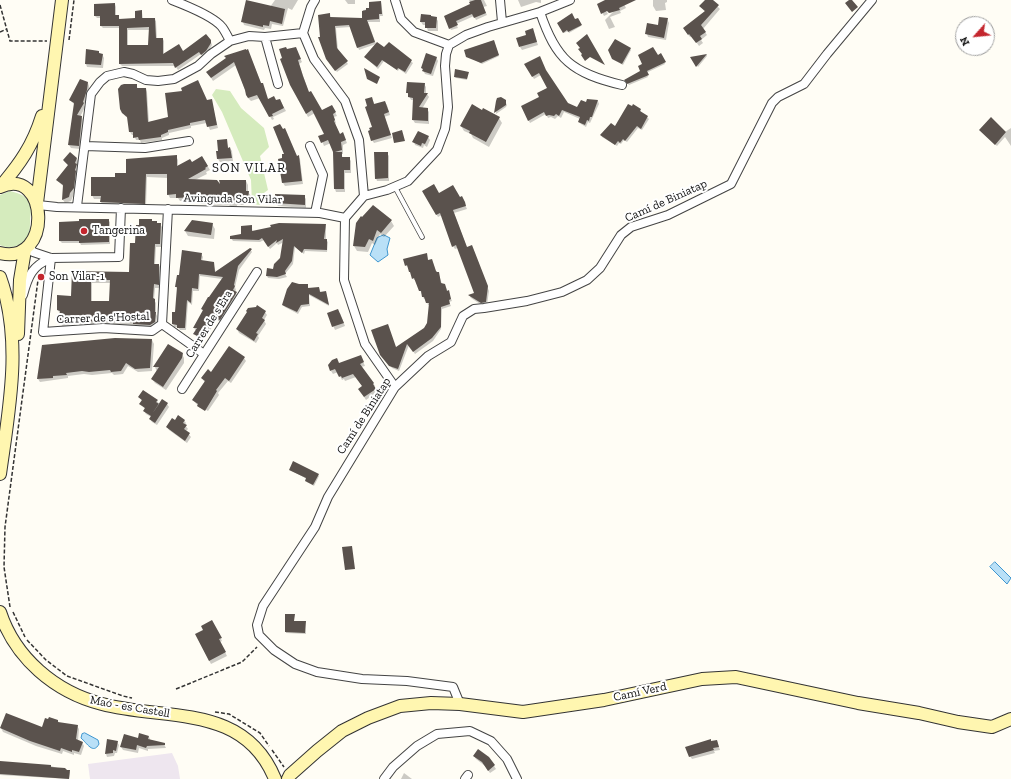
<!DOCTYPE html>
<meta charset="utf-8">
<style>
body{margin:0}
#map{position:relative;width:1011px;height:779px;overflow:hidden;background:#fffdf5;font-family:"Zilla Slab",serif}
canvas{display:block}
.north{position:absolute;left:955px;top:16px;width:40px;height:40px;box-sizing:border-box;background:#fff;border:1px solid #a0a0a0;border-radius:50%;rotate:243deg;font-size:11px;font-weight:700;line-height:16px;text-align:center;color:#111}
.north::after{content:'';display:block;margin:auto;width:14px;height:18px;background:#c4262e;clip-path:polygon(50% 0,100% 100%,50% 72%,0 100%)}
</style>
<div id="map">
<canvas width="1011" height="779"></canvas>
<div class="north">N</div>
</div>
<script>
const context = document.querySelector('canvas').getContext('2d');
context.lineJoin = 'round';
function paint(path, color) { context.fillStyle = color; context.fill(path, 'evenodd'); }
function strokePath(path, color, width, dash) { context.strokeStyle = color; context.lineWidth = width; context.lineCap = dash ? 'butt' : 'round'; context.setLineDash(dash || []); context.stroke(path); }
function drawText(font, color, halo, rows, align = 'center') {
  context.font = font + ' "Zilla Slab",serif'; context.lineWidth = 4; context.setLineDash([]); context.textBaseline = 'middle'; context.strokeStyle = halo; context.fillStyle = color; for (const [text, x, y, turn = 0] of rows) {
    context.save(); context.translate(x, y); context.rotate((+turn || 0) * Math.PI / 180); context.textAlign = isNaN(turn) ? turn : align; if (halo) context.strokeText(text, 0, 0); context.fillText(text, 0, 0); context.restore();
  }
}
paint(new Path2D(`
 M172 753 178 766 180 779H90L88 764Z`), '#eee6ef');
paint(new Path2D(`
 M216 89 230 91 241 108 264 128 269 147 260 156 268 190 261 195 260 205 252 204 251 180 222 112 212 95Z
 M10 191C17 193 24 194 28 201 32 207 31 213 30 219 30 224 30 230 29 235 25 246 9 250 0 245V195Z`), '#d5ebbd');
const water = new Path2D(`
 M384 235 390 238 387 249 388 255 378 262 370 255 377 238Z
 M995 562 1011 578 1007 584 990 567Z
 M85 733 98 740 99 744C93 755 87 743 81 738L82 734Z`);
paint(water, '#b9e0f7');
strokePath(water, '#3f96cf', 1);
paint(new Path2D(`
 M275 0H298L292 10 288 8 283 26 272 24 271 29 265 28 264 30 244 25 243 22 270 7Z
 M345 0H355V4H348Z
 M469 0H484L487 6 483 7 487 15 476 20 474 16 456 24 458 28 451 30 445 16 472 5Z
 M518 0H541V3L536 2 521 7Z
 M607 0H622L626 8 620 11 621 13 610 17 615 27 609 29 605 20 613 12 610 13 606 6 604 7 608 14 604 16 598 4Z
 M653 0H667V2L665 3 666 10 656 11 653 6Z
 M706 0H711L720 9 703 29 707 35 701 40 703 43 699 46 692 36 690 37 686 32 705 12 700 6Z
 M381 2 383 16H380V22H368L376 44 359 50 351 27 336 28 338 50 348 64 337 72 329 62 330 14 331 18 363 19V10L370 9Z
 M115 4 116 7V16H118L120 20 136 19 142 12 143 19H154L156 21 157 39H163L164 41V55L183 53 211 42 212 45 208 53 203 57 201 54 178 70 175 66H122L120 64V28H103L101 26V18H97L95 16ZM128 30H150L149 46H128Z
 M431 16 432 17 436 18 438 21V31H428L426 25H423L421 22Z
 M577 19 581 26 569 33 568 31 564 33 558 23Z
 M667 19 669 23 666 40 648 37 647 34Z
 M534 33 538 45 522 50 520 47Z
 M494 42 499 56 497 57 482 64 467 56Z
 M389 44 413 63 406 74 399 69 398 71 384 61 378 69 365 57 384 49Z
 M630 49 631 50 623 65 614 60Z
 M287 50 297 52 302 62 299 64 309 93 321 111 332 106 337 116 334 117 336 123 335 124 340 135 343 134 347 143 343 145V154H341L343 158H349L351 161V173H345V192H336L335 189 334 152 331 143 324 146 320 136 325 134 315 113 308 117 291 84Z
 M87 51 102 54 104 58 103 68 87 67 86 64Z
 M248 51 268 100 276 102 280 100 286 111 273 117 274 119 272 120 260 98 251 101 248 98 236 65 213 81 210 76Z
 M661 55 665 64 646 73 648 77 629 85 625 80 642 71 644 64Z
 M707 55V56L698 67 692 58Z
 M436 57 438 61 433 76 425 74 422 68Z
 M526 65 547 73 567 104 578 108 586 103 588 100 598 101 599 104 590 123 588 122 586 127 581 124 579 122 580 119 564 112 561 118 558 116 555 119 551 117 548 118 546 114 530 123 522 107 541 97 549 89 541 75 534 79Z
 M468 72 467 80 456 78 455 77Z
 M88 83 89 86V93L84 105 85 107 80 117H82L83 120 80 149 71 148 69 145 75 105 70 100Z
 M424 84 426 87V94H427L429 97 422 109H427L429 112V124L415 123 413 120 414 100H411L407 92Z
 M136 85 138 89H146L147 92 149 122 169 118 211 100 218 128 210 130 207 123 191 126V128L169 133V135L162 138V140L141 143 140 140H136L134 135H132L130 132 129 119 125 116 121 108Z
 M504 99 507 105 506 107 496 114 497 100Z
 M373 101 375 105 385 102 387 105 390 115 384 117 392 138 374 143 372 140Z
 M640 109 641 112 649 119 642 130 638 128 627 142 624 140 621 144 619 143 617 146 602 137 601 135 616 127Z
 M499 118 502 123 489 147 473 138 471 134 464 131 461 126Z
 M1011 128V146L1005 137 997 146 982 132H1005Z
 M428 137 430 140 427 147 424 145 423 148 415 145 414 142Z
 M226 140 228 148H230L232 151 233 161 220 162 218 159 219 152Z
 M387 153 389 156V181H377L376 178Z
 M176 156 178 160V167L192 163 202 157 210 170 206 172 207 174 195 180 221 188 246 181 248 185V192L251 196 250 202H248V204L244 203V205H237V206H230L229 205 201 204 199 201H180L178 198H170L168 194V178L147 177 146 207 103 206 101 202V199H94L92 195 116 178Z
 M298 156 300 159 303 184 285 186 283 183 279 160Z
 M77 159 79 162 77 167 78 168 75 191 71 201 65 203 63 200 64 187 57 180 69 166 64 161Z
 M423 191 459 198 463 200 467 209 454 213 467 248 473 249 489 291 487 305 483 306 471 298 469 295 475 294 458 248 455 249 453 246 442 215 438 217Z
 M304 196 306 199V208L278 206 276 203Z
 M108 220 110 222V244L81 245 80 243H62L60 241Z
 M193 221 212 224 215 229 214 239 188 236 185 231Z
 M391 221 394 226 384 237 380 234 375 245 372 243 368 252 357 251 354 246 357 223Z
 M152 222 160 224 162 227V247H156L155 265H159L161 269 160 288H155L154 300 156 303V314L157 316 156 326 152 328 136 327 135 325 70 324V326H62L60 322V314L58 310 72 297 73 272 130 273 136 244ZM92 283H111L110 302H92Z
 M325 225 326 227V240L328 242 327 252 305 251 304 254 295 247 293 264 285 274 287 277 279 279 268 278 267 276 274 270 281 259 284 242 278 245 277 243 270 249 264 240 260 242 233 241 231 238 242 234 251 226 253 232Z
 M250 249 252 252 239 270 235 287 236 290 235 292 238 296 221 322 217 320 203 340 196 336 195 334 196 331 194 328 203 311 202 309 222 279 200 276 199 291H193L192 305 188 302 186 330H180L178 327H174L173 324 176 313 178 290 176 287 180 276 201 254 203 257 202 261 213 263 216 273Z
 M427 256 428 261 436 272 439 275 442 284 445 285 446 287 452 301 449 302 451 306 442 309 441 329 433 341 415 354 409 345 399 371 392 368 381 355 396 348 425 329 428 324 430 305H428L426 298 424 299 423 297 416 280H414L409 267 406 266 404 260Z
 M307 285 309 289 319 288 321 293 326 292 329 306 309 295 310 306 302 307 298 314 285 307 283 305 299 286Z
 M265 312 267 315 264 320 266 324 258 336 259 338 256 343 239 333 237 329Z
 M340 313 345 326 335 330 328 314Z
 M152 340 154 344 152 371 138 372 128 366 123 374 114 375 112 373 92 375 84 374 68 376V378L40 382 38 379Z
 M169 345 182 354 184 358V363L166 390 155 383 152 379 157 372 155 367Z
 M244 358 246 361 231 383 228 381 218 393 219 395 208 411 200 406V408L193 400 205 383 202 378Z
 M362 359 365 366 361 367 373 383 375 386 374 387 377 392 366 400 359 389 363 387 356 377 345 381 344 379 342 380 338 372 333 374 331 371 339 364Z
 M143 391 157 401 160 405 167 404 169 407 157 425 152 422 150 419 151 417 146 414 144 411 145 409 141 404 142 401 139 397Z
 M184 420 186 423 185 425 188 429 186 431 191 437 187 443 169 430 167 427 175 421Z
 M290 470 318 475 319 476 314 486 307 482V479Z
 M286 615H294V622H305L306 634 286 633Z
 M212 621 222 641 220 642 227 656 211 664 196 635 205 630Z
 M49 720 58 721 59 723 77 726 79 729 78 741 82 742 84 746 81 755 74 753V755L63 751 62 754 36 746 3 732 1 728H42Z
 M124 735 138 739 149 737 151 741 164 744 166 748 148 749V751L139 748 138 753 123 750 121 747Z
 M717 741 720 750 714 751 715 753 692 759 690 756 711 742Z
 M117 742 119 745 117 753H115L114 756 107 757 106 754Z
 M474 756 489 758 496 769 490 773 485 766 476 759Z
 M0 762 51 766 70 772 69 779 0 775Z
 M404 773 412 779H401Z`), '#0003');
paint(new Path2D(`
 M246 0 285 9 282 24 270 21 269 26 263 25V27L241 22Z
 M475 0H481L486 13 474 18 472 14 456 21 458 25 449 29 444 16 470 4 469 2Z
 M605 0H636L619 8 620 10 609 13 607 11 601 14 597 4Z
 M705 0H713L719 5 701 25 706 32 700 36 702 39 696 43 689 34 688 35 683 28 705 11 699 6Z
 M849 0H852L858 7 852 12 845 3Z
 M381 1 382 14H379V19L367 20 375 42 357 48 349 25 335 26 337 48 348 61 335 71 326 59 318 37H320L318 15 330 13V17L362 18V11L366 10V8H369V2Z
 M115 3V15H119V19L135 18V11L142 10V18H155L156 38H163V54L179 44 183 51 206 34 211 40V43L206 51 201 55 199 52 175 68 173 63 119 64V26H100V16H94V4ZM149 27 148 45H127V28Z
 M572 13 575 19 578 18 582 25 568 32 567 30 563 33 557 23Z
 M421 14 431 15V16L437 17 436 28H425V22H420Z
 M659 17 668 18 664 38 645 34 647 23 658 25Z
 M533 28 537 42 519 47 516 38 526 35 525 31Z
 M587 34 605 65 590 57 585 61 581 55 582 54 578 49 580 48 576 43Z
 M615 39 631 48 622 64 612 59 608 50Z
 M494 40 499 55 497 56 481 63 466 57 464 50Z
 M377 42 384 47 389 42 412 60 405 72 398 68 397 70 382 60 377 67 364 57Z
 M286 47 287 49 296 47 301 59 298 60 303 76 309 92 311 91 322 110 332 105 336 112 333 114 335 120 334 121 340 134 343 132 346 140 341 142 342 150 335 152H342V157H350V170H344V189H334L333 152 328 140 321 143 318 136 324 134 312 110 306 114 290 85 280 59 282 58 279 49Z
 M653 47 658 55 661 53 666 62 647 71 649 75 627 84 624 80 640 71 638 66 642 64 638 55Z
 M86 49 99 51V53L103 54 101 65 85 64Z
 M246 49V50L248 49 261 83H263L268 99 274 96 276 100 280 99 284 108 272 114 273 116 269 117 257 95 248 98 246 95 245 90 234 62 211 78 206 72 226 58 224 56Z
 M426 53 437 57 431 74 422 71 423 69 421 68Z
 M707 54 696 67 690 57Z
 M540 56 546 70 568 103 577 107 581 100 586 102 587 99 598 100 592 117H590L589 121 587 120 585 125 578 122 580 117 562 110 559 116 556 114 554 116 549 115 546 116 544 112 528 121 521 106 539 97 537 93 547 88 539 73 532 77 524 64Z
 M364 68 380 77 377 84 367 79Z
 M455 69 469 72 467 79 454 77Z
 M80 79 88 82 87 90 83 102 84 103 77 115 82 116 79 146 68 145 74 103 69 100Z
 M198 80 207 100 212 99 217 125 207 127 205 120 190 123V125L168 130V132L161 135V137L139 140 138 137 133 138V132H129L127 117 122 113 120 109 118 89 121 85 124 84H137V88H146L148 122 168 117 165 93 182 91 181 88Z
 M407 82 425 83 424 93H428L419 107 428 108V121L412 120 413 98 408 97V93H406Z
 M372 97 374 104 385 101 389 112 384 114 391 135 371 141 368 131 370 130 369 128 372 127 365 107 367 106 365 99Z
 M501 97 506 100V105L494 113 496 101 497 98Z
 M472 104 482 110 483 108 500 117 486 142 469 133 470 131 460 126Z
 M628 104 632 106 633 104 641 109 640 111 648 116 641 129 637 126 625 141 623 139 620 143 618 141 615 145 600 135 611 123 615 126Z
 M991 117 1006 132 995 145 979 130Z
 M280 124 283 129 285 128 297 156 299 155 302 181 282 183 278 159 282 158V154H284L273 127Z
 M402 130 405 141 394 143 392 133Z
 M418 131 429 136 425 144 422 143 421 146 412 142Z
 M227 139 228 148 230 147 232 158 217 159 216 151H218L217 140Z
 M70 152 77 158 75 163 77 164 75 170 76 171 74 188 70 193 69 197 62 200 63 185 56 180 68 165 63 160Z
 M374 152H388V178L375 179Z
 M177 155V166L190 159 192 162 202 156 208 166 205 168 206 169 188 179 217 180 220 184 219 180H246V191H249L248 199H246V200H242V202H235V203H227V201L197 200V197L176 198V194L167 195V174H146L145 204 100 202 101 196H91V177H115V173H126V159Z
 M434 184 439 193 453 185 460 197 462 196 465 202 466 206 453 210 467 247 472 245 488 286 486 302 481 303 468 295 474 293 456 245 452 247 440 213 436 215 422 191Z
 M275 194 305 195V205L275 203Z
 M373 205 392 220 381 233 377 230 373 241 369 239 365 247 353 246 356 223 361 216 362 217Z
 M79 219H109V242L79 243V241H59V222L79 221Z
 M139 219H152V221H157V223H161L160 244H155L154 264H159V285L154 284 153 298 155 299V312H156L155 322 150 325 133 324V322H116L68 321 69 323H59L60 311 57 310V295L71 296 72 271 129 272 130 243H135L136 225H139ZM91 280H110L109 301H91Z
 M192 220 213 223 211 235 184 231Z
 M279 223 326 224 324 239H327V250L304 249 302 253 294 246 292 261 285 271 286 274 277 277 266 276 267 268 273 269 274 264 280 258 283 239 276 243 277 240 268 247 262 238 259 240 230 239V236L241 234V226L252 225V231L271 227 270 225Z
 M250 248 252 249 238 266 234 285 235 286 233 290 237 292 220 320 215 318 202 338 193 334 197 328H193L203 310 201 309 208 297H209L223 277 199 274 198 289 192 288 191 303 187 300 185 328H177V325L172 324V312H175L176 299 177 287H175L177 275H179L182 250 202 253 201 260 214 262 215 272Z
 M427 253 428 260 432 259 436 271 437 272H439L441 283 445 284 447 291 449 290 451 299 449 300 450 304 441 307V327L432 338 413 352 407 344 398 369 389 366 380 355 371 330 388 324 396 347 424 328 427 323 429 303H426L424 297H422L421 291H419L414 278 412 279 410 272H409L407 265 405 266 403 259Z
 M292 282 299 284H308V288L319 287 320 292 326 291 329 305 309 294V304L301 305 297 312 282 305 287 289Z
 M257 305 266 311 262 318 265 320 256 333 258 334 254 341 236 329 247 312 246 311 248 308 256 307Z
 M338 309 344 323 332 327 327 313Z
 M115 338 152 339 150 368 135 369 126 363 121 371 111 372 110 370 89 372 82 371 66 373 67 375 53 376V378L37 379 42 345Z
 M168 344 183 353 182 358 163 387 151 379 159 367H153Z
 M229 346 245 357 229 381 225 378 216 390 217 391 205 411 197 406 198 404 192 400 205 381 201 378 208 369 211 372Z
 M361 355 364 362 360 364 374 383 373 384 376 389 364 397 358 389 362 386 353 374 342 378 341 376 339 377 335 369 330 371 328 365 332 360 337 358 339 363Z
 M143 390 158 400 156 402 159 404 152 414 162 399 168 403 155 423 149 419 151 416 143 411 145 408 139 404 142 400 138 397Z
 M178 415 185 420 183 423 187 425 184 429 190 433 185 441 166 427 172 418 175 420Z
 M293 461 319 474 313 485 305 481 306 478 289 470Z
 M352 546 355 569 345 570 342 547Z
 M285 614H295L294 621H306L305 633 285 632Z
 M212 620 222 638 219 639 226 652 209 661 195 634 203 630 201 626Z
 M6 713 42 727 45 718 48 719 49 717 58 720V722L78 725 76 739 83 742 79 752 72 750V752L61 748 60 751 30 741 0 728Z
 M139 733 149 736 148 739 165 743V745L147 746 146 748 137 745 136 750 120 747 124 734 138 738Z
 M107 739 118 741 116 751 113 750V753L105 754Z
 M711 739V741L717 740 719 747 713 748 714 750 689 757 685 747Z
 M478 749 489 757 495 765 488 771 482 762 473 756Z
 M0 761 51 765V767L65 768 67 770H70L69 779 0 774Z`), '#5a524d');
const lane = new Path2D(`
 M395 187 422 237`);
const street = new Path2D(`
 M172 0C185 5 214 17 222 27 225 31 228 37 230 41
 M315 0 311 7 303 33 314 59 345 101 359 140 364 196
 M395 0 401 19 414 32 449 45
 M500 0 502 22
 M540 12C556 60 572 73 622 85
 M265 37 278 84
 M85 146 145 148 189 141
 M310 146 323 175 315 213
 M38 205 57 207 320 213 345 218
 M77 206 91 94 100 82 107 76 124 72 133 74 146 80 158 81 174 79 198 66 211 54 230 41 249 36 265 37 303 33
 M345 218 364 196 387 190 408 181 437 150 445 129 448 107 445 66 446 54 449 45 466 35 488 27 540 12 570 0
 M345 218 344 280 365 344 395 387
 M29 246 33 252 51 258 119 257 121 208
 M51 258 43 332 103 328 152 331 162 324 204 354
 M23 295C28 276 32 266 51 258
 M162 324 168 209
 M182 389 257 272
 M460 704 453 687 407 681 362 679 317 672 295 664 274 650 259 635 257 625 263 606 315 527 328 497 395 387 428 356 451 342 463 316 474 309 484 308 527 301 562 292 587 280 600 268 621 235 631 227 668 215 731 184 772 103 778 97 804 84 827 54 872 0
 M384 779 393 767 417 746 437 734 470 731 491 741 507 759 517 779
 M465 779 468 775`);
const secondary = new Path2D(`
 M0 187C49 165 53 266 0 253
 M0 187C20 164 33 145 42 116
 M37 203 62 0
 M0 277C23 341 9 409 0 474
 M18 334 20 280 25 250
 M0 612C15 658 55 692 102 704 166 721 244 703 275 779
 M288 779 290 775 317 751 342 731 368 718 400 706 431 703 460 704 523 712 604 700 702 679 736 677 858 703 919 713 958 722 992 727 1011 719`);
strokePath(lane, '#444', 5.5);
strokePath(street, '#444', 10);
strokePath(secondary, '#333', 14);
strokePath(new Path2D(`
 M0 5 10 41H47
 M0 32 7 29
 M69 40 74 0
 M10 607 4 567 5 527 38 280
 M13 612 25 637
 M27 640 46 660 67 676 123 696 132 698
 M176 689 242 662 257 647
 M215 712 229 714 260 733 269 746
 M272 750 284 767`), '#333', 1.5, [4, 2]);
strokePath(lane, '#fff', 4);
strokePath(street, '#fff', 8);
strokePath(secondary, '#fff6b0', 12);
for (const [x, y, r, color] of [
 [84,231,4,"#c4262e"],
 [41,277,4,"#c4262e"]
]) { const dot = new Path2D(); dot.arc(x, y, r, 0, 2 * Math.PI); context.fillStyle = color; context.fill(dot); strokePath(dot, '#fff', 1.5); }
drawText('12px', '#111', '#fff', [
 ["Avinguda Son Vilar",233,199,1],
 ["Camí de Biniatap",666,201,-24],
 ["Carrer de s'Hostal",103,318,-2],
 ["Carrer de s'Era",209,324,-58],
 ["Camí de Biniatap",364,416,-57],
 ["Camí Verd",640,692,-12],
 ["Maó - es Castell",130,707,10]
]);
drawText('12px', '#111', '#fff', [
 ["Tangerina",92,231],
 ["Son Vilar-1",49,277]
], 'left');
context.letterSpacing = '1px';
drawText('13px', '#111', '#fff', [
 ["SON VILAR",249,168]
]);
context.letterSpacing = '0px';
</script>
